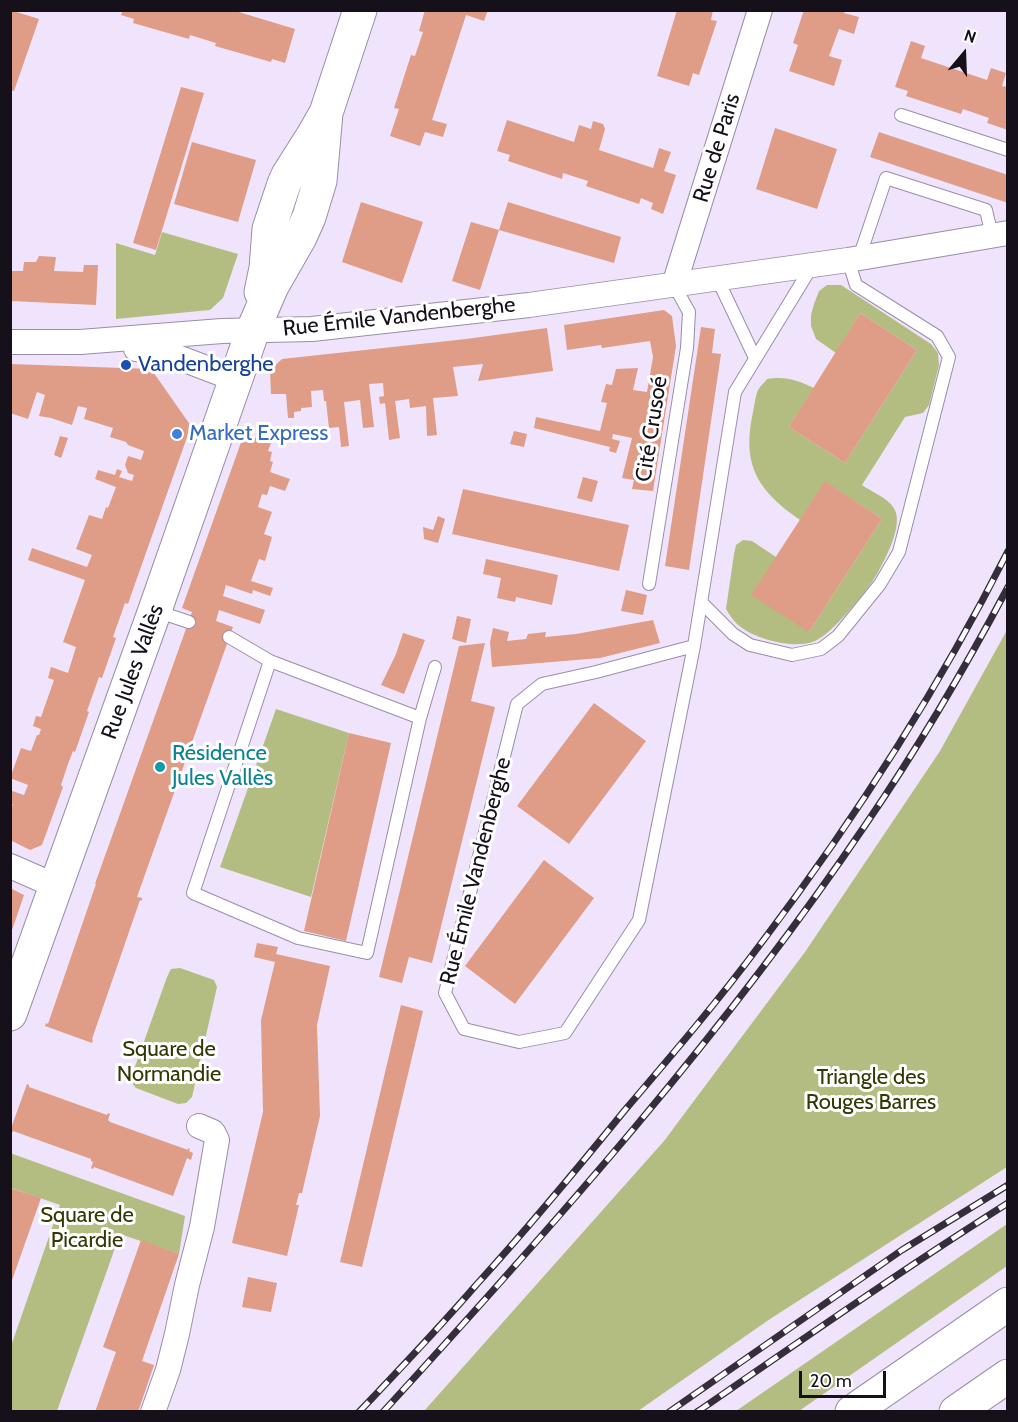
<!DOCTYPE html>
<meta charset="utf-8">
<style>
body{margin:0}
#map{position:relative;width:1018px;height:1422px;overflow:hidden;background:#f0e4fd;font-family:Cabin,sans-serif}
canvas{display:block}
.frame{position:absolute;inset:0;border:12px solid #15101a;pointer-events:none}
.north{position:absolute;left:934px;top:24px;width:60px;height:60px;-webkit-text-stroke:4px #fff;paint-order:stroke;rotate:19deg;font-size:16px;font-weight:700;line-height:24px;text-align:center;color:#15101a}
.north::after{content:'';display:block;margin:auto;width:21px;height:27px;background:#15101a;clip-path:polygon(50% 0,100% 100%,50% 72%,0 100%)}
.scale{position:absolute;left:799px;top:1371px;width:87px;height:27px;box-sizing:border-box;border:3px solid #15101a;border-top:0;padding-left:8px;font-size:18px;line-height:21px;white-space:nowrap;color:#15101a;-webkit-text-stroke:4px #fff;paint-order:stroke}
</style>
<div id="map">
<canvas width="1018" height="1422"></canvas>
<div class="frame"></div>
<div class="north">N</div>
<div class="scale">20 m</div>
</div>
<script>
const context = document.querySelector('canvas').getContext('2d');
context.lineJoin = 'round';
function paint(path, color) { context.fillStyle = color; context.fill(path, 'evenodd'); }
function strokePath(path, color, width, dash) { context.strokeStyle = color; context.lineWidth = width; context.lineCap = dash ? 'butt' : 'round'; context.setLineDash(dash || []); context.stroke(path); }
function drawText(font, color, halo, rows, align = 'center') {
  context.font = font + ' Cabin,sans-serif'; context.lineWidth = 6; context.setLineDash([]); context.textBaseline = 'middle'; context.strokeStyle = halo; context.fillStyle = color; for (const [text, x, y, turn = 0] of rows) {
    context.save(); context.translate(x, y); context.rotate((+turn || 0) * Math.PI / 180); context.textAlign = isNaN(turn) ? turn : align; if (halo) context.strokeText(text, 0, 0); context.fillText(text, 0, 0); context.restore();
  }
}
paint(new Path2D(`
 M162 232 238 254 223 298 210 310 116 319V243L155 255Z
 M827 285H841L931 344 938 353 939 365 929 405 923 413 905 417 862 485C873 493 892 499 896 513 901 529 885 560 877 574 867 591 832 634 815 641 795 650 753 639 737 624 733 620 729 614 726 609L734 554 736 545 743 540 752 541 776 557 809 632 882 519 825 482 800 520C760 492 742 468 752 417 754 409 755 397 758 390 760 386 765 382 767 379 787 376 796 380 814 388L789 427 845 463 917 350 860 313 836 353 816 339 811 326V315L814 304 819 291Z
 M1007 630V1167L770 1319 638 1411H424L664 1141 805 952 940 751Z
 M276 709 349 733 311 897 220 867Z
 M180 968 214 980 217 987 192 1097 186 1103 178 1104 136 1088 131 1082 132 1075 167 977 171 969Z
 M10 1153 185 1216 179 1254 120 1234 57 1411H11V1346L60 1205 11 1188Z
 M1007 1224V1266L799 1411H736Z`), '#b4bd81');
paint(new Path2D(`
 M10 10 39 19 14 91 10 90Z
 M123 10H232L295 29 285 63 272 59 271 62 215 46 216 43 190 35 189 39 133 23 134 19 121 15Z
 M425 10H488L484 21 466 15 432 120 447 124 443 137 425 132 420 146 390 136 399 109 394 108 411 55 415 56 423 32 419 31Z
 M677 10H713L711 20 717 21 699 75 693 73 689 86 657 76Z
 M804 10H845L844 13 859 17 854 34 839 29 829 56 842 60 834 86 789 71 798 45 793 43Z
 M911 41 925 46 921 58 987 80 991 68 1006 73 1002 86 1008 87V130L987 123 989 118 963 109 961 114 906 96 908 91 895 87Z
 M181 87 204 93 156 250 133 243Z
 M507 120 574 142 579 125 591 129 593 121 603 124 605 129 599 150 653 168 659 148 671 152 664 171 676 175 663 214 651 209 653 203 641 198 639 204 586 186 588 181 563 173 562 179 508 161 510 155 497 151Z
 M775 128 837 149 817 209 756 189Z
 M879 132 1008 175V203L870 157Z
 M192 142 256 160 238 222 174 204Z
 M361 202 423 222 402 283 342 262Z
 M508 202 621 237 614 263 499 230Z
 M471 222 499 230 480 290 452 281Z
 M39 256 56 257 54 271 83 272 84 265H98L96 305 10 301V271H23L24 262H36Z
 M664 310 672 316 676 346 653 491 632 489 634 480 622 478 632 438 613 434 612 439 620 441 616 453 609 451 610 447 534 428 536 417 600 431 607 403 601 402 606 384 612 385 616 369 638 368 633 390 647 392 653 357 650 341 602 348 601 345 567 350 564 325Z
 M860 313 917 350 845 463 789 427Z
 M701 327 715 329 712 353 721 354 689 570 665 566Z
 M547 328 553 371 478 381 483 364 453 367 458 396 433 398 437 435 427 436 426 406 410 408 409 399 395 401 400 438 389 440 385 403 380 404 379 397 384 396 383 383 369 384 374 427 363 428 360 400 344 402 349 446 341 447 339 427 329 428 326 401H324L323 390 311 391 312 407 301 408V411L294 412V418H288L286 394H271L270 370 282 359 466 339Z
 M10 364 151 369 191 426 131 595 128 604 125 603 113 637 116 638 102 678 99 677 87 711 89 712 75 752 73 751 68 764 61 785 63 787 42 845 30 850 10 840V811L13 804H10V796L12 791 24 795 28 785 10 778 21 748 31 751 37 735H39L41 729 33 726 36 716 41 717 54 680 48 678 51 667 68 673 76 647 63 642 85 580 28 560 32 548 87 567 92 555 76 549 89 515 102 519 106 507 108 508 116 487 95 479 98 470 115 475 117 469 122 471 119 477 132 481 134 475 128 473 125 465 128 456 141 460 144 451 128 445 126 442 110 437 113 428 84 419 87 408 78 406 72 425 51 418 39 416 45 395 37 392 28 419 10 413Z
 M514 431 527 434 524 447 510 444Z
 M244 434 271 443 268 451 272 452 270 461 273 462 270 472 290 479 285 491 270 486 267 495 262 494 258 507 272 512 264 534 272 537 265 561 259 559 251 581 273 588 270 596 253 590 252 594 226 585 223 596 265 610 260 624 219 610 216 621 233 627 137 897 142 898V901L140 900 92 1039 93 1040 92 1043 45 1026 46 1023 48 1024 96 884H95L96 881 192 612 182 608Z
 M60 436 68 438 61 458 54 455Z
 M583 477 598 481 592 502 577 498Z
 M825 481 882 519 809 632 751 595Z
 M463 489 629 525 619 571 452 534Z
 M438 516 445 519 438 543 424 539 423 527 433 530Z
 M486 559 558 575 552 605 516 597 515 602 497 598 501 578 483 574Z
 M626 590 647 595 643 615 621 611Z
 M457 616 471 619 466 643 452 639Z
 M653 620 660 643 600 658 492 667 490 642 493 628 509 632 507 641 526 639 528 634 546 632 545 637 576 634Z
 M403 633 425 640 404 694 381 685 396 654Z
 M485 643 471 701 495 707 432 963 409 957 402 983 379 977 459 646Z
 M594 703 646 741 569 844 517 806Z
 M349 733 391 743 346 941 304 931Z
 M544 860 594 898 515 1004 465 966Z
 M10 888 24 895 11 933H10Z
 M257 943 278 947 276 954 330 966 317 1025 320 1116 302 1193H299L296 1205H299L287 1256 232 1243 263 1112 261 1020 275 962 254 957Z
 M401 1005 423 1011 362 1267 340 1262Z
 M27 1084 29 1085V1087L107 1115 108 1113 110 1114 108 1120 110 1122 188 1150V1148L190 1149 189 1151 193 1153 191 1160 187 1158 173 1196 94 1167 93 1169 91 1168 93 1162 91 1161V1159L13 1131V1132L10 1131Z
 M10 1188 41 1198 11 1283H10Z
 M141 1240 179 1254 142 1361 154 1365 138 1412H95L116 1352 103 1347Z
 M248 1277 277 1283 271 1312 242 1307Z`), '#df9c86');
const lane = new Path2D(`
 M901 115 1008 150
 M859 258 886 178 986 210 992 236
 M717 278 755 358
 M649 584 687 348 689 312 674 285
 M701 602 733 634 750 645 792 655 821 649 838 636 880 584 899 552 949 357 937 336 856 285 848 260
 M156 611 189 622
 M229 637 270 661 420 718 435 667
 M694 646 596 672 542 684 517 704 445 993 464 1029 519 1042 565 1033 639 920 694 646 735 392 812 266
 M270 661 193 893 298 938 367 953 420 718`);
const street = new Path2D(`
 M674 285 760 10
 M10 342H80L222 331 312 329 529 305 848 260 1008 233
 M136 349 164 352 235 379
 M10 866 56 886
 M153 1412 168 1370 177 1334 187 1285 202 1227 217 1140 213 1132 199 1126`);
const secondary = new Path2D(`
 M261 292 266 268 269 229 284 184 288 175 314 134 326 113 360 10
 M10 1014 155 610 253 330 272 286 300 237 309 217 320 181 326 113`);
const highway = new Path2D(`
 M852 1412 1008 1304
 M956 1412 1008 1376`);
strokePath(lane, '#9a8da9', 14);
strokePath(street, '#9a8da9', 26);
strokePath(secondary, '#9a8da9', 35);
strokePath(highway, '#9a8da9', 35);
strokePath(lane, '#fff', 12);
strokePath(street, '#fff', 24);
strokePath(secondary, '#fff', 33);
strokePath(highway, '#fff', 33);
const rail = new Path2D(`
 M359 1412C399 1370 439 1328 477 1284 528 1228 577 1169 625 1110 672 1055 719 1000 762 942 855 819 939 688 1008 551
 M383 1412C554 1225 724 1034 866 824 918 748 965 668 1008 587
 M669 1412 902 1250 1008 1185
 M697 1412C800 1341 902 1270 1008 1203`);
strokePath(rail, '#342e3a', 7);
strokePath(rail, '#fff', 4.5, [14]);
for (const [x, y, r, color] of [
 [126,365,6,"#1a4fb4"],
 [177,434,6,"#3f7fe0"],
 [160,767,6,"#0f9aa8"]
]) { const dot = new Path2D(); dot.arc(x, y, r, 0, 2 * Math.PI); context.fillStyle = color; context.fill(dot); strokePath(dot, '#fff', 2); }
drawText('22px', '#15101a', '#fff', [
 ["Rue de Paris",717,148,-73],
 ["Rue Émile Vandenberghe",399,317,-6],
 ["Cité Crusoé",652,429,-81],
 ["Rue Jules Vallès",133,672,-70],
 ["Rue Émile Vandenberghe",476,871,-76]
]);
drawText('22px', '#164399', '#fff', [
 ["Vandenberghe",138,365]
], 'left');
drawText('22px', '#366cbe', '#fff', [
 ["Market Express",189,434]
], 'left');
drawText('22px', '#0d838f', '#fff', [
 ["Résidence",172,754],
 ["Jules Vallès",172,779]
], 'left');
drawText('22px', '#333804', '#fff', [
 ["Square de",169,1050],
 ["Normandie",169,1075],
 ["Triangle des",871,1078],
 ["Rouges Barres",871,1103],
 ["Square de",87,1216],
 ["Picardie",87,1241]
]);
</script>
